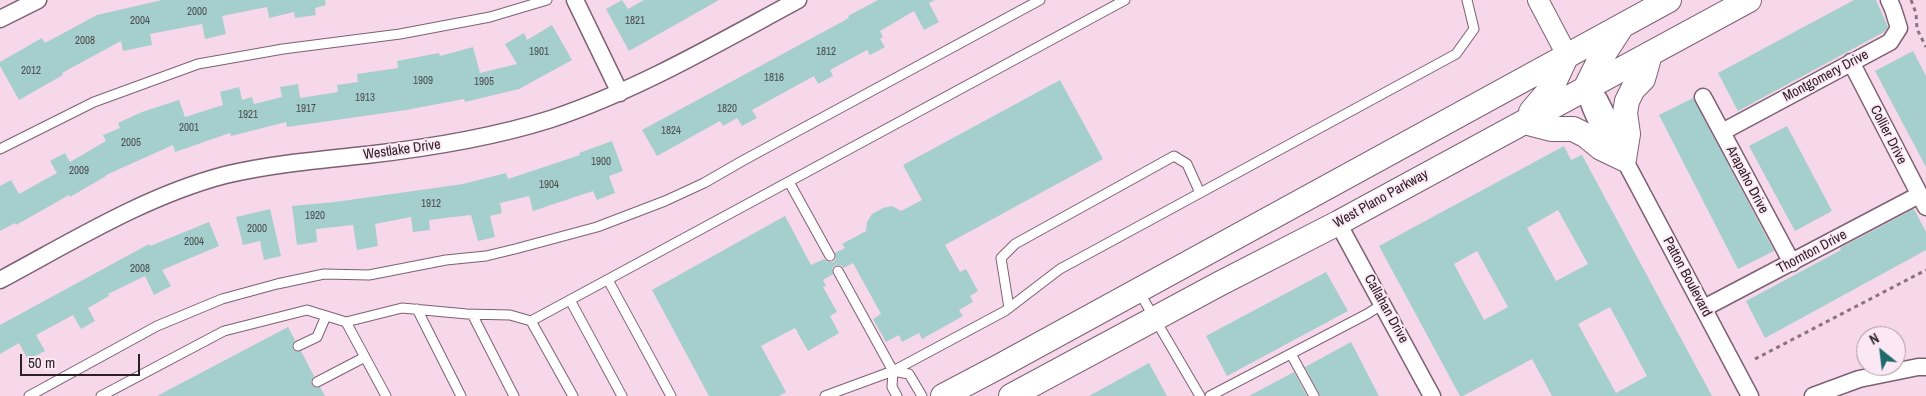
<!DOCTYPE html>
<style>
body{margin:0}
#map{position:relative;width:1926px;height:396px;overflow:hidden;background:#f7d7ea;font-family:"Archivo Narrow",sans-serif}
canvas{display:block}
.north{position:absolute;left:1856px;top:326px;width:50px;height:50px;box-sizing:border-box;background:#fce8f4;border:1px solid #a998a2;border-radius:50%;rotate:331deg;font-size:14px;font-weight:700;line-height:20px;text-align:center;color:#2c2027}
.north::after{content:'';display:block;margin:auto;width:18px;height:22px;background:#1e6a6a;clip-path:polygon(50% 0,100% 100%,50% 72%,0 100%)}
.scale{position:absolute;left:20px;top:354px;width:120px;height:22px;box-sizing:border-box;border:2px solid #2c2027;border-top:0;padding-left:6px;font-size:15px;line-height:18px;white-space:nowrap;color:#2c2027;-webkit-text-stroke:4px #fce8f4;paint-order:stroke}
</style>
<div id="map">
<canvas width="1926" height="396"></canvas>
<div class="north">N</div>
<div class="scale">50 m</div>
</div>
<script>
const context = document.querySelector('canvas').getContext('2d');
context.lineJoin = 'round';
function paint(path, color) { context.fillStyle = color; context.fill(path, 'evenodd'); }
function strokePath(path, color, width, dash) { context.strokeStyle = color; context.lineWidth = width; context.lineCap = dash ? 'butt' : 'round'; context.setLineDash(dash || []); context.stroke(path); }
function drawText(font, color, halo, rows, align = 'center') {
  context.font = font + ' "Archivo Narrow",sans-serif'; context.lineWidth = 4; context.setLineDash([]); context.textBaseline = 'middle'; context.strokeStyle = halo; context.fillStyle = color; for (const [text, x, y, turn = 0] of rows) {
    context.save(); context.translate(x, y); context.rotate((+turn || 0) * Math.PI / 180); context.textAlign = isNaN(turn) ? turn : align; if (halo) context.strokeText(text, 0, 0); context.fillText(text, 0, 0); context.restore();
  }
}
paint(new Path2D(`
 M162 0H325L326 5 315 8 316 15 295 18 294 12 269 18 267 7 222 16 226 34 205 39 202 24 150 34 152 45 123 51 121 41 62 73 63 75 19 100 0 66V62L42 38 45 43 97 15Z
 M622 0 628 9 644 0H719L629 51 606 9Z
 M878 0H935L929 3 939 22 924 30 914 11 880 31 883 37 880 39 885 47 870 55 867 50 830 70 833 76 818 84 814 76 752 110 757 118 742 126 737 118 723 126 720 121 657 156 642 130 849 18 848 16Z
 M1854 0H1876L1888 27 1884 32 1738 111 1718 73Z
 M552 25 572 60 519 89 465 102 464 99 406 110 287 127 286 122 231 136 230 133 175 152 173 145 106 175V176L70 197 69 195 16 225 15 223 0 231V186L11 180 19 194 57 173 50 161 65 153 70 162 106 141 103 135 120 128 118 123 142 112 179 100 185 117 223 105 220 92 239 87 242 100 252 97 254 104 282 97 280 87 298 84 300 98 338 92 337 85 358 82 357 74 398 68 397 61 439 53 440 56 473 47 480 73 517 64 505 44 524 33 527 40Z
 M1913 51 1926 76V167L1875 71Z
 M1060 80 1103 159 945 245 960 272 966 269 978 291 970 296 973 302 959 310 963 316 922 339 919 333 902 342 899 335 886 342 873 319 881 314 853 263 844 268 841 265H835L832 268 833 274 823 280 826 286 823 287 837 312 830 316 839 333 808 351 795 328 761 346 786 392 779 396H709L652 290 785 216 811 265 824 259 827 262H833L836 259 835 253 845 248 842 244 866 231 867 222 872 214 883 208 892 206 901 211 922 200 903 165Z
 M1693 98 1774 251 1738 269 1659 115Z
 M1787 126 1832 211 1795 231 1749 146Z
 M612 141 623 171 609 176 615 193 597 200 593 191 533 211 529 196 500 203 502 213 490 216 495 237 478 241 471 215 429 220 430 230 413 232 411 217 375 224 378 246 357 250 353 225 316 229 317 242 297 245 292 206 335 202 463 184 506 173 508 179 580 155 579 153Z
 M1564 146 1571 160 1582 155 1712 396H1552L1532 359 1463 396H1460L1379 246ZM1558 210 1588 264 1556 281 1527 228ZM1477 251 1508 307 1484 320 1454 264ZM1610 307 1647 376 1616 393 1578 324Z
 M270 209 281 256 264 260 260 241 243 245 236 217Z
 M1914 209 1926 232V250L1765 338 1746 301 1841 250 1840 248Z
 M209 222 219 246 162 270 171 286 154 295 145 276 108 294 109 296 88 308 95 321 81 329 73 315 36 335 45 351 28 360 19 343 0 354V325L149 244 150 246Z
 M1326 272 1348 311 1227 376 1206 336Z
 M288 327 295 340 292 345 293 349 297 352 301 351 314 376 311 381 312 385 316 388 320 387 325 396H157Z
 M1351 342 1379 396H1320L1305 367Z
 M1149 363 1167 396H1089Z
 M1294 372 1307 396H1249Z`), '#a5cfcd');
const service = new Path2D(`
 M0 149 94 102 198 64 283 49 400 34 490 17 547 0
 M789 182 830 256
 M838 271 893 371 892 387 897 396
 M608 280 671 396
 M1138 290 1200 396
 M570 300 622 396
 M1009 308 1001 258 1015 244 1174 156 1187 164 1200 193
 M417 309 461 396
 M472 314 514 396
 M346 322 402 308 467 314 510 315 531 321
 M298 346 317 337 326 316
 M1291 354 1314 396
 M893 371 909 374 922 396
 M317 382 365 357
 M29 396 157 326 222 299 277 284 324 274 369 275 446 260 486 256 515 249 597 227 665 201 704 183 744 160 1040 0
 M101 396 224 331 307 310 346 322 386 396
 M573 396 531 321 1125 0
 M825 396 893 371 1005 311 1060 269 1456 54 1474 29 1467 0
 M1210 396 1367 314 1383 304`);
const minor = new Path2D(`
 M575 0 620 93
 M0 19 38 0
 M1851 62 1926 207
 M1585 89C1591 116 1605 139 1624 159L1750 396
 M1585 89 1599 99 1619 139 1622 152
 M1703 97 1792 263
 M1722 132 1890 42 1899 28 1893 9 1889 0
 M1338 223 1432 396
 M0 280C73 241 145 196 225 175 271 164 319 160 366 155 428 148 491 138 551 119 638 90 718 43 798 0
 M1704 308 1919 195
 M1813 396 1859 379 1918 367H1926`);
const tertiary = new Path2D(`
 M1538 0 1567 55`);
const secondary = new Path2D(`
 M1585 89 1598 63 1622 26
 M1531 112 1552 87 1567 55
 M1524 122 1551 129H1573L1585 135 1601 148 1624 159 1628 134 1625 113 1627 101 1633 89 1643 79 1650 54
 M943 396 1000 366 1669 0
 M1011 396 1219 284 1338 223 1749 0`);
strokePath(service, '#7d6173', 11);
strokePath(minor, '#7d6173', 19);
strokePath(tertiary, '#7d6173', 22);
strokePath(secondary, '#7d6173', 26);
strokePath(new Path2D(`
 M1911 0 1916 13 1917 29 1926 47
 M1755 359 1926 270`), '#887380', 3, [4, 4]);
strokePath(service, '#fff', 9);
strokePath(minor, '#fff', 16);
strokePath(tertiary, '#fff', 20);
strokePath(secondary, '#fff', 24);
drawText('11px', '#4a4c50', null, [
 ["2000",197,12],
 ["2004",140,21],
 ["1821",635,21],
 ["2008",85,41],
 ["1901",539,52],
 ["1812",826,52],
 ["2012",31,71],
 ["1816",774,78],
 ["1909",423,81],
 ["1905",484,82],
 ["1913",365,98],
 ["1917",306,109],
 ["1820",727,109],
 ["1921",248,115],
 ["2001",189,128],
 ["1824",671,131],
 ["2005",131,143],
 ["1900",601,162],
 ["2009",79,171],
 ["1904",549,185],
 ["1912",431,204],
 ["1920",315,216],
 ["2000",257,229],
 ["2004",194,242],
 ["2008",140,269]
]);
drawText('14px', '#2c2027', '#fce8f4', [
 ["Montgomery Drive",1826,76,-28],
 ["Collier Drive",1888,135,63],
 ["Westlake Drive",402,150,-8],
 ["Arapaho Drive",1747,180,62],
 ["West Plano Parkway",1381,199,-29],
 ["Thornton Drive",1812,252,-28],
 ["Patton Boulevard",1687,277,62],
 ["Callahan Drive",1386,309,61]
]);
</script>
